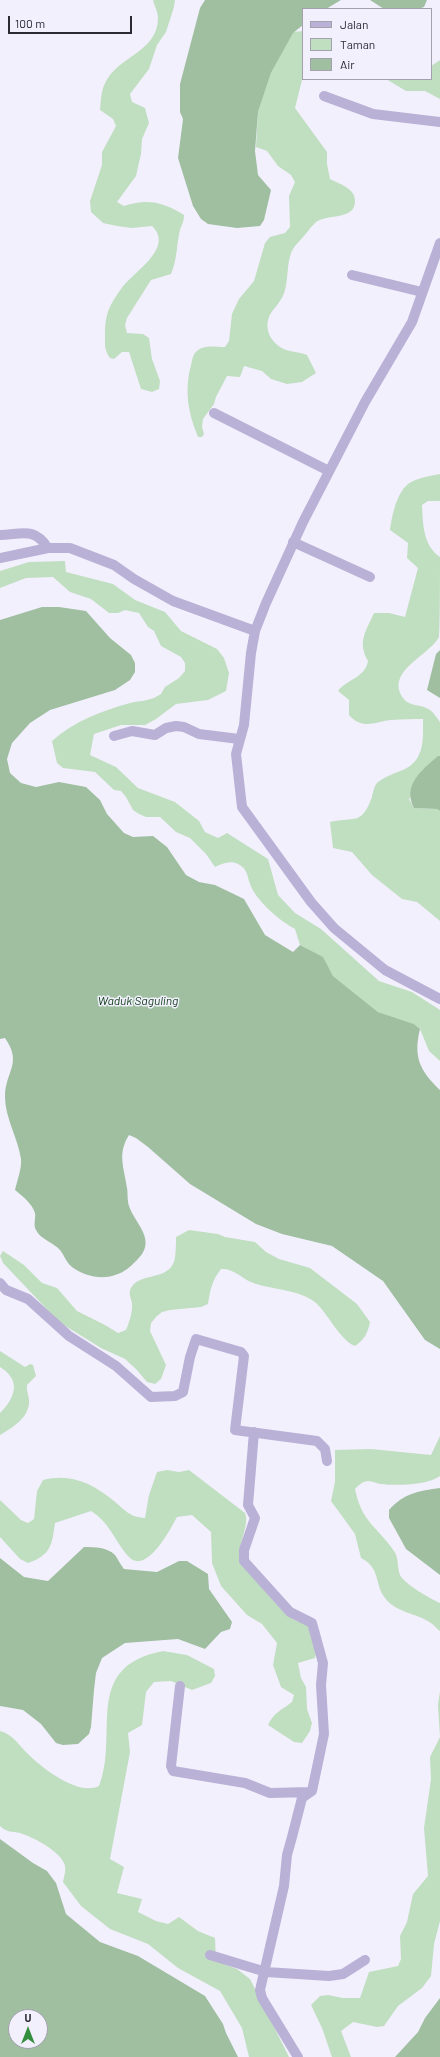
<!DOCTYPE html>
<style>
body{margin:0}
#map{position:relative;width:440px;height:2057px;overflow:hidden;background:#f3f0fe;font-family:Barlow,sans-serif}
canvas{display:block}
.legend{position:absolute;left:302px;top:8px;width:130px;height:72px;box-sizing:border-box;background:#f3f0fe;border:1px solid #a3a1ad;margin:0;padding:5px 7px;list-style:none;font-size:12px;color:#2c2a33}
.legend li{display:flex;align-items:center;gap:8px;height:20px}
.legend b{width:20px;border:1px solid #a3a1ad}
.north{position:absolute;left:8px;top:2009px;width:40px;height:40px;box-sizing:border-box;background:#f3f0fe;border:1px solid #a3a1ad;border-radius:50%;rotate:0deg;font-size:11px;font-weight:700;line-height:16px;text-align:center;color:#2c2a33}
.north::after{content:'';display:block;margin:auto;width:14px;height:18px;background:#328d3e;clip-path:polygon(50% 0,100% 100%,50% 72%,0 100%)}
.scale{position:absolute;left:8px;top:16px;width:124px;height:18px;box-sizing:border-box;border:2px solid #2c2a33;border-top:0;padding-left:5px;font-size:12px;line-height:14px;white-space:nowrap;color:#2c2a33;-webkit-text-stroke:3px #f3f0fe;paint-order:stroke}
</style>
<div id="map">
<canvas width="440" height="2057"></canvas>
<ul class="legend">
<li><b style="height:5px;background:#bab1d6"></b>Jalan</li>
<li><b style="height:11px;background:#c0dec0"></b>Taman</li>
<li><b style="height:11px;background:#9fbfa0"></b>Air</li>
</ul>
<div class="north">U</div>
<div class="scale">100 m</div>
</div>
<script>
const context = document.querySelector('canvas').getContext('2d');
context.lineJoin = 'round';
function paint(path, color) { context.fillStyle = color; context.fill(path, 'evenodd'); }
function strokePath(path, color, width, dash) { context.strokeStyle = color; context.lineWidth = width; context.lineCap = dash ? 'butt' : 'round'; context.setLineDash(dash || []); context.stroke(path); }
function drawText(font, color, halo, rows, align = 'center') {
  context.font = font + ' Barlow,sans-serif'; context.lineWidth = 3; context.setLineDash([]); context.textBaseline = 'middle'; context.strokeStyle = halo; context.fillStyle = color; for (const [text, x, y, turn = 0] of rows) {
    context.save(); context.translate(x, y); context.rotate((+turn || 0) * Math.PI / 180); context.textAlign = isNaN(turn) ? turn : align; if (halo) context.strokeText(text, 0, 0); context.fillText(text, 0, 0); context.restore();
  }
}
paint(new Path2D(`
 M153 0H175L174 7 166 32 157 45 149 69 130 94 132 102 145 108 149 123 142 139 141 154 136 176 117 202 124 206C147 198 164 202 184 215 184 222 182 224 180 230 176 246 178 257 171 274L151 280 127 318 125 325 127 333 143 334 149 338 152 359 160 381 159 389 152 392 141 389 129 352H122L114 359 110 358C104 350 105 344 105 335 105 314 109 306 121 289 133 272 175 248 152 226L132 228 117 226 103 223 91 212 90 201 102 165V152L116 126 113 119 100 110C101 98 101 88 108 78 122 56 158 50 158 18 158 12 154 5 153 0Z
 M303 31V76L295 108 327 152V164L330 179C339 184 356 188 355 202 354 221 326 213 315 223 310 228 301 240 295 246 286 257 289 277 285 290 283 299 276 306 271 313 262 328 271 344 286 350 293 352 300 352 307 355L316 373 302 382 287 384 271 379 262 371 244 366 240 377 227 376 216 397 214 404 203 419 202 427 204 434 202 437H198C188 413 184 390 191 365 192 361 193 355 195 353 202 344 215 347 225 347L229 341 232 314 239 299 254 281 265 243 270 237 285 233 290 227 289 196 295 182 291 175 278 166 267 151 256 147 258 112 271 73 293 32Z
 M440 60V99L425 91H406L386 79H431V66Z
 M440 474V501H428L422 505C423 525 423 545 440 557 440 570 440 631 439 637 429 656 385 671 403 698 409 707 422 704 430 710 434 713 437 718 440 722V756L409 799 414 808 437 809 440 811V921L417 902 402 899 372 875 352 852 333 848 330 822C356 816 361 826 372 797 373 793 374 786 377 783 385 776 396 773 405 769 425 759 423 738 423 719 413 719 403 719 392 720 376 721 363 731 349 715V700L338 691C347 679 365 678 368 661 357 642 366 631 374 613H389L405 617 418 568 407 558 408 543 390 530C392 516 396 494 408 484 416 478 430 476 440 474Z
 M65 561 66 572 113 584 135 600 165 612 181 631 217 649 224 658 229 673 226 691 208 700 176 704 156 719 145 725H121L94 734 90 755 116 767 138 788 175 802 199 821 205 832 218 838 227 833 268 859 278 895 295 913 321 929 379 981 412 992 440 1010V1061L429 1051 420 1029 414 1024 378 1012 333 976 322 957 300 945 295 929C280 921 256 901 250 884 247 876 248 869 238 864 230 860 222 864 215 867L206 854 190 838 176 832 160 817H146L139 814 133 810 126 797 121 791 114 790 95 772 63 768 57 763 52 741C74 721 102 711 130 703 138 701 146 701 154 698L161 694 165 687 179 678 185 671V663L181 657 161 646 154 631 148 627 139 613 125 610 118 613H109L91 599 70 592 53 577 26 578 0 588V571L29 562Z
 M189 1230 218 1234 225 1237 255 1242 266 1252 279 1259 310 1268 357 1304 370 1322C368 1333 364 1340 355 1346 340 1340 328 1314 316 1303 300 1289 270 1290 251 1282 240 1277 233 1268 221 1269 212 1280 210 1291 208 1304L201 1307 170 1310 162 1312 156 1317 151 1323 150 1331 166 1365 161 1379 155 1384 147 1382 136 1369 125 1359 101 1348 59 1322 3 1263 0 1256 3 1251 24 1265 42 1283 57 1288 77 1311 105 1325 118 1333 126 1330C129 1323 133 1311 132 1303 131 1298 128 1293 131 1288 139 1273 165 1280 173 1264 176 1260 176 1243 176 1237Z
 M0 1351 25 1367 30 1364 33 1365 36 1376 27 1385C26 1391 30 1398 29 1404 27 1419 12 1428 0 1435V1413C16 1397 21 1380 0 1367Z
 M440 1436V1476C428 1485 396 1486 381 1484 377 1484 373 1481 368 1481 363 1481 359 1485 355 1489 362 1523 377 1526 394 1551 399 1558 397 1567 400 1575 404 1584 431 1599 440 1603V1631C437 1629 434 1625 431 1623 417 1613 396 1613 385 1598 374 1584 381 1568 361 1558L355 1534 331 1501 335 1482V1450L371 1449 431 1455Z
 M167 1470 179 1472 189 1470 245 1513C250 1526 237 1544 240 1560L294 1620 307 1622 316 1654 315 1658 298 1663 301 1678 306 1687 307 1709 312 1723 310 1731 302 1743 294 1742 268 1725C274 1712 282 1710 292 1702L294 1695 281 1687 273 1665 277 1643 262 1624 247 1615 221 1586 212 1563 211 1532 192 1515 177 1517C171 1528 146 1577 128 1556 115 1541 109 1522 91 1511L55 1523C52 1545 51 1555 28 1563L20 1559 0 1537V1500L21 1520 28 1523 34 1519 37 1491 43 1480C71 1473 92 1483 114 1501 125 1510 129 1517 145 1518L149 1495 157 1472Z
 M163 1651 187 1655 214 1669 215 1676 211 1683 192 1690 171 1681 154 1682 146 1692 142 1725 128 1733 130 1752 110 1859 124 1867 117 1893 142 1899 138 1912 156 1921 168 1924 179 1917 198 1931 215 1938 216 1961 237 1969 250 1979 289 2057H249L242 2028 220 1991 178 1968 148 1944 110 1929 81 1906 63 1882C64 1877 66 1871 65 1866 62 1852 33 1837 20 1833 12 1831 7 1833 0 1826V1731C11 1734 16 1741 24 1750 38 1765 77 1797 99 1786 120 1733 81 1667 163 1651Z
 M440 1691V1921L434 1944 431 1976 422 1988 398 2006 384 2026 377 2027 353 2022 341 2031 351 2057H332L322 2028 311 2005 320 1996 328 1995 343 1998H360L369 1972 398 1966 401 1959 400 1936 407 1922 413 1894 428 1876 424 1828 431 1779 430 1757 440 1737 438 1705Z`), '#c0dec0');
paint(new Path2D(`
 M205 0H341L326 9H303V25L293 33 271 73 258 112 255 151 258 175 271 190 264 220 260 226 237 228 208 224 201 219 193 206 178 158 183 119 180 112V84L200 8Z
 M370 0H427L424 7 418 9H384Z
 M42 607H59L86 611 110 638 131 655 135 663V672L130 680 115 690 50 710 30 723 12 743 7 759 10 773 21 783 36 787 59 782 86 787 100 800 107 814 124 833 133 837 153 836 167 847 186 875 199 882 215 885 244 899 265 935 293 952 300 945 323 957 333 976 378 1012 414 1024 420 1029C413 1057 420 1071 440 1090V1349L425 1340 383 1281 332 1246 282 1234 256 1224 190 1184 148 1147 136 1138 129 1135C117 1154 124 1167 127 1188 128 1193 127 1200 129 1206 135 1224 158 1240 137 1260 130 1267 125 1272 115 1275 101 1280 84 1276 72 1267 66 1262 64 1255 60 1250 53 1242 41 1240 36 1230 33 1225 36 1218 35 1213 32 1203 22 1196 15 1190 17 1181 22 1168 21 1159 18 1138 5 1118 5 1097 5 1071 23 1064 5 1038L0 1039V620Z
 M440 650V698L427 690 436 654Z
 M438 756H440V811L437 809 414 808C402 785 422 770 438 756Z
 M440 1488V1575L406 1549 389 1518V1510C404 1493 419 1491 440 1488Z
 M84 1547C95 1547 107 1547 115 1555 118 1559 120 1564 124 1569L157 1572 179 1561H187L208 1574 209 1589 232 1622 230 1629 221 1632 205 1649 178 1639 125 1643 102 1658 96 1673 94 1690 91 1727 89 1734 78 1744 63 1745 56 1743 41 1724 23 1710 0 1706V1558L24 1577 48 1581Z
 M0 1839 33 1863 47 1871 56 1883 66 1914 100 1942 138 1956 205 1996 223 2024 226 2033 238 2057H0ZM16 2017H40V2041H16Z
 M440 1998V2057H395L418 2032 425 2018Z`), '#9fbfa0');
strokePath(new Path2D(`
 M324 96 373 114 440 122
 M440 243 412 322 365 402 303 522 266 603 255 631 251 653 244 725 236 754 242 807 311 902 334 928 385 970 440 999
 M352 275 422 292
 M214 413 329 471
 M0 535C23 534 34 527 48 548
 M293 542 370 577
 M0 558 48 548H70L114 565 134 579 173 601 255 631
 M114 736 132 731 155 735 166 728 176 726 184 727 199 734 239 739
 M0 1283 6 1290 28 1299 69 1336 116 1366 151 1397 175 1396 183 1392 190 1357 196 1339 241 1352 244 1356 235 1430 317 1441 325 1449 327 1461
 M254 1432 248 1505 255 1518 244 1550V1561L290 1612 312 1623 323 1663 321 1685 324 1734 312 1791 302 1798 292 1837 287 1855 284 1886 260 1990 262 1998 298 2057
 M180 1686 171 1766 173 1771 245 1783 270 1793 310 1792
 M210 1955 266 1972 329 1976 343 1974 365 1960`), '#bab1d6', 10);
drawText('italic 12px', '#0e3e15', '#f3f0fe', [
 ["Waduk Saguling",138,1001]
]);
</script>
